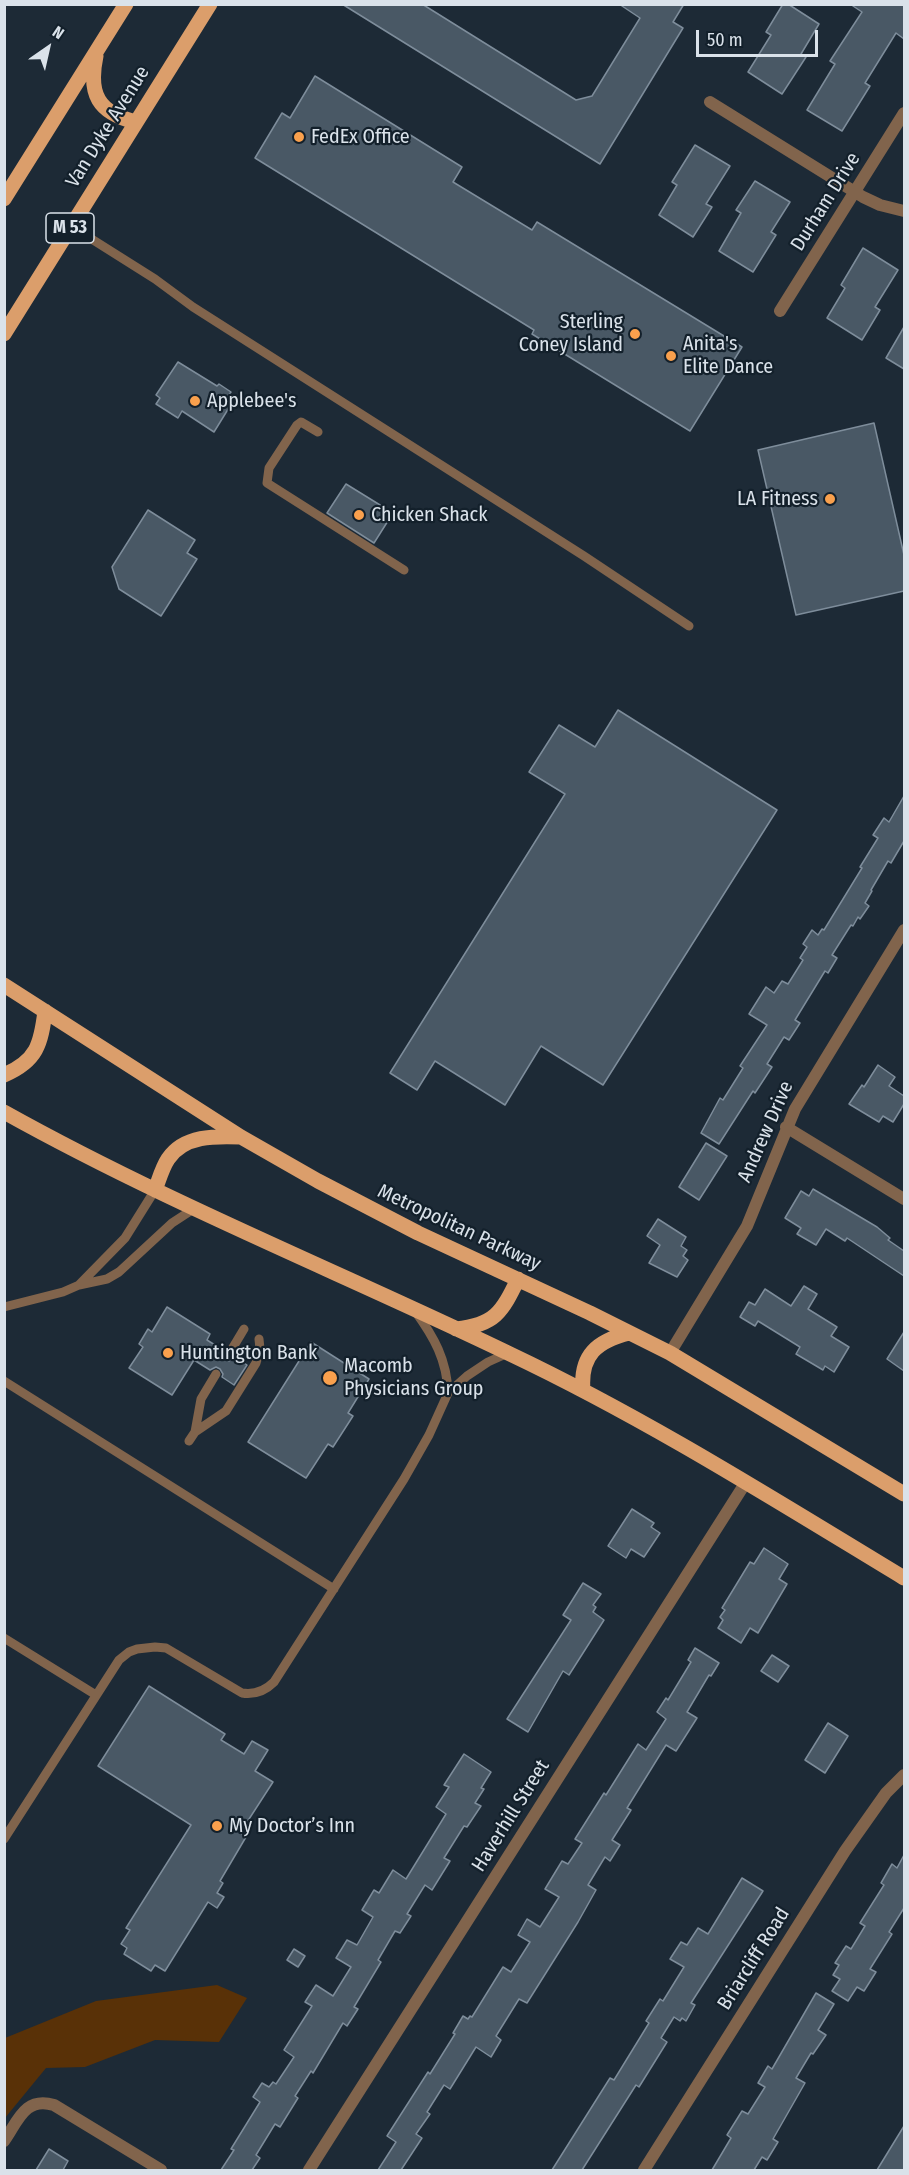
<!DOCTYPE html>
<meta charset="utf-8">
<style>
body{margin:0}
#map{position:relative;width:909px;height:2175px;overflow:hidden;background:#1d2a36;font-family:"Fira Sans Condensed",sans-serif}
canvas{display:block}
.frame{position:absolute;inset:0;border:6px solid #dae2ea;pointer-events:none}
.north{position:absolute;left:18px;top:18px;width:60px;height:60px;-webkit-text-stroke:4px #13202b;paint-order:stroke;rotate:34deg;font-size:16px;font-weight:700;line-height:24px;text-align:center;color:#dae2ea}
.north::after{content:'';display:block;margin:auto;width:21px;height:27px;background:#dae2ea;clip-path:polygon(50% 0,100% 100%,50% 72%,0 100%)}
.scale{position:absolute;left:696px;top:30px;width:122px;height:27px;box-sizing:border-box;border:3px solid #dae2ea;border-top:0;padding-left:8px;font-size:18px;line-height:21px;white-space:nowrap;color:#dae2ea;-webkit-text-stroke:4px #13202b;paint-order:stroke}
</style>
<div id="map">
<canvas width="909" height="2175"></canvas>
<div class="frame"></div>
<div class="north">N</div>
<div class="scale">50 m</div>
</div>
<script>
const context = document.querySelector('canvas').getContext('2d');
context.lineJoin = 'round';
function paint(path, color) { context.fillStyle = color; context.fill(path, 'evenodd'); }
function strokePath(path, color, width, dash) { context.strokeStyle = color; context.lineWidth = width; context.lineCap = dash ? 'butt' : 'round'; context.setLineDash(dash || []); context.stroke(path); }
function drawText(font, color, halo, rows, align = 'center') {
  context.font = font + ' "Fira Sans Condensed",sans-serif'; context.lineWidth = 4.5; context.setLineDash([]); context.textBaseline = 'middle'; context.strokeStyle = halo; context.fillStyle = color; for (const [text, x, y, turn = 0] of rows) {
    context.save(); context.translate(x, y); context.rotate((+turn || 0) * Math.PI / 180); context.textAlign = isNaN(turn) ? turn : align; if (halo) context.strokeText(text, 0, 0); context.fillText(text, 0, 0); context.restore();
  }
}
paint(new Path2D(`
 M217 1985 247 1998 219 2042 155 2040 85 2067 46 2068 5 2118V2038L96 2001Z`), '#593107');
const building = new Path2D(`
 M342 4H422L576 100 592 96 640 18 619 4H684L673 22 683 28 600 164Z
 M783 4H788L819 24 801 54 806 57 782 94 748 72 771 35 766 32Z
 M850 4H904V39L896 33 865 83 870 86 842 131 807 110 835 64 830 61 862 12Z
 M315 76 462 167 453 182 532 230 537 222 742 347 690 431 532 334 534 330 255 158 282 113 290 118Z
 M695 145 730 166 706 204 712 207 693 237 659 215 677 185 672 182Z
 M755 181 790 202 771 232 776 235 753 272 719 251 741 213 736 210Z
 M863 248 898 270 875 307 880 310 862 340 827 318 845 288 841 285Z
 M904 327V369L886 358Z
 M178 362 217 386 219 384 231 392 229 395 235 398 214 432 182 411 178 418 156 404 160 398 156 395Z
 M874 423 904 555V591L796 615 758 450Z
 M346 484 393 513 374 543 327 513Z
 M148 510 195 540 187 553 197 559 161 616 119 589 112 567Z
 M618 710 777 810 603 1085 541 1046 505 1105 435 1061 417 1090 390 1073 565 794 529 772 559 725 595 747Z
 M904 796V841L891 863 888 861 871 890 872 891 865 903 869 906 860 919 858 917 853 926 851 925 832 955 837 958 828 973 825 971 795 1020 800 1023 789 1040 784 1037 767 1064 772 1067 755 1093 753 1091 719 1144 701 1133 720 1098 723 1100 743 1068 740 1066 767 1025 749 1014 766 987 774 993 782 981 788 984 803 960 800 958 807 947 803 944 812 930 818 935 822 929 824 930 862 868 860 867 878 838 873 835 884 818 889 822Z
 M878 1065 895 1077 889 1086 904 1096V1104L893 1122 883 1116 879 1122 849 1104 862 1085 864 1087Z
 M706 1143 727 1156 699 1200 679 1187Z
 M813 1189 877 1227 890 1238 888 1240 904 1251V1276L847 1238 845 1241 826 1229 816 1245 797 1234 801 1228 785 1218 801 1191 809 1196Z
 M658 1219 686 1237 681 1246 687 1250 683 1256 688 1260 677 1277 649 1263 660 1245 647 1236Z
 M804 1286 817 1294 808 1309 837 1327 831 1336 849 1347 834 1372 825 1366 823 1370 796 1354 800 1347 758 1321 755 1326 740 1317 749 1302 755 1305 765 1289 791 1306Z
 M167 1307 210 1334 207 1340 223 1350 222 1354 225 1359 229 1361 235 1357 247 1365 234 1385 222 1377 223 1374 220 1369 216 1367 210 1370 194 1360 172 1395 129 1368 143 1347 139 1344 148 1329 152 1332Z
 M904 1332V1371L887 1359Z
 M311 1342 369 1379 348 1413 353 1416 333 1447 328 1444 306 1478 248 1442Z
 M632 1509 654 1523 651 1527 660 1533 644 1557 631 1549 626 1558 608 1546Z
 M764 1548 788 1564 779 1579 787 1584 758 1633 750 1628 741 1643 718 1628 723 1620 720 1617 725 1610 722 1608 750 1562 754 1564Z
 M583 1583 601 1594 593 1605 596 1607 593 1612 604 1620 569 1675 563 1671 528 1732 507 1719 571 1620 563 1615Z
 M695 1648 719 1663 711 1676 709 1675 687 1712 697 1718 676 1751 666 1745 627 1808 631 1810 612 1840 620 1845 610 1861 605 1857 588 1885 596 1890 578 1922 527 2003 519 1999 496 2036 501 2040 491 2057 476 2047 450 2089 444 2085 427 2112 430 2114 416 2134 422 2138 401 2170H378L396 2142 387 2136 428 2072 430 2074 455 2034 453 2033 463 2016 468 2019 470 2016 472 2017 503 1967 511 1972 530 1942 518 1935 527 1919 540 1927 559 1897 545 1889 562 1861 568 1864 582 1843 575 1839 604 1793 606 1795 638 1744 646 1750 666 1719 657 1712 666 1698 668 1700 691 1662 688 1660Z
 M772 1655 789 1666 778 1682 761 1671Z
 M149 1686 225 1734 221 1740 244 1754 252 1741 268 1750 255 1771 273 1782 240 1833 246 1837 220 1881 223 1883 217 1893 224 1897 217 1908 208 1902 165 1971 155 1965 151 1971 124 1954 127 1948 121 1944 130 1930 126 1928 191 1825 98 1766Z
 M828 1723 848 1736 825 1773 805 1760Z
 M464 1754 491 1772 481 1788 484 1789 475 1803 481 1806 467 1827 464 1826 444 1858 450 1861 432 1890 425 1885 407 1914 411 1916 400 1933 395 1931 378 1960 381 1962 354 2007 358 2009 347 2026 343 2023 313 2073 311 2071 295 2096 298 2098 280 2127 275 2124 256 2155 260 2158 252 2170H221L234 2150 231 2149 260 2102 253 2097 262 2083 269 2087 273 2082 276 2084 294 2057 284 2050 312 2006 305 2002 316 1985 333 1996 351 1967 336 1958 347 1940 357 1945 373 1917 362 1910 374 1890 379 1893 393 1870 406 1879 446 1814 436 1807 449 1787 444 1785Z
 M904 1855V1908L889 1932 892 1934 870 1969 876 1972 864 1991 857 1987 848 2001 832 1991 840 1979 833 1975 839 1965 835 1963 846 1946 851 1949 865 1926 860 1923 884 1885 881 1883 892 1864 897 1868Z
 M742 1878 763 1891 691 2003 695 2005 686 2021 682 2018 680 2021 674 2017 661 2038 667 2042 639 2087 636 2085 582 2170H552L610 2078 614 2080 649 2023 646 2021 660 1999 663 2001 684 1967 670 1959 681 1942 687 1945 698 1928 708 1934Z
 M294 1949 305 1956 298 1967 287 1960Z
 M816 1993 834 2004 818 2030 826 2035 813 2054 811 2053 796 2078 805 2083 773 2139 778 2142 767 2160 762 2157 754 2170H712L731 2138 727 2135 742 2111 748 2114 765 2087 758 2083 768 2066 772 2069Z
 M904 2126V2170H877Z
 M49 2149 68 2161 63 2170H36Z`);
paint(building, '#495865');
strokePath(building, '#7e8d9b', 1.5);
strokePath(new Path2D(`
 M71 226 155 279 193 307 584 556 689 626
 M318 432 301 422 297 425 269 468 267 483 404 570
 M79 1285 125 1238 155 1190
 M4 1307 63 1292 79 1285 107 1279 119 1272 172 1223 195 1208
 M415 1311C434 1337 447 1360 448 1393
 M229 1354 244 1329
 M4 1381 334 1589
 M195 1432 201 1399 216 1374
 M189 1441 195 1432 226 1411 256 1363 260 1349 259 1339
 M4 1638 96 1695
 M4 1839 119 1660 129 1652 137 1649 155 1647 166 1648 242 1693C255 1695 265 1691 274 1682L404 1479 429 1435 448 1393 467 1376 488 1362 508 1353`), '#81644c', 9);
strokePath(new Path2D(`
 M710 102 863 197 880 205 904 211
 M780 311 904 113
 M786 1127 904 1199
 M670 1353 747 1226 795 1109 904 930
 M4 2141C18 2121 25 2096 54 2105L161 2170
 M309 2170 746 1482
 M644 2170 845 1851 886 1793 904 1775`), '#81644c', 12);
strokePath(new Path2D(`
 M96 56C88 94 98 113 136 122
 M4 199 126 4
 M4 334 210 4
 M4 985 241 1137 318 1181 418 1233 590 1313 670 1353 904 1494
 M4 1075C37 1061 41 1044 45 1011
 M4 1112C167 1203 342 1273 510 1354 647 1419 775 1500 904 1578
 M155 1190C159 1180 162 1168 168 1159 184 1135 215 1136 241 1137
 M456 1329C495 1325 502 1312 518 1279
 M583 1390C580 1355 597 1341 629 1333`), '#db9e6b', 15);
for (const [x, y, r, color] of [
 [299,137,6,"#f9a04d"],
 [635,334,6,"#f9a04d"],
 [671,356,6,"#f9a04d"],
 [195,401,6,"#f9a04d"],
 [830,499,6,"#f9a04d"],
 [359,515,6,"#f9a04d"],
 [168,1353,6,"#f9a04d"],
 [330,1378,8,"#f9a04d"],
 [217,1826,6,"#f9a04d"]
]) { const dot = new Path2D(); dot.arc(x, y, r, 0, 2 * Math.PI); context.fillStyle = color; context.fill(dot); strokePath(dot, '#13202b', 2); }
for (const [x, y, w] of [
 [70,228,48]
]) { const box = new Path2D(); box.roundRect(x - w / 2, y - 15, w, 30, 4.5); context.fillStyle = '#13202b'; context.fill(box); strokePath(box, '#dae2ea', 1.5); }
drawText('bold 18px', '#dae2ea', null, [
 ["M 53",70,228]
]);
drawText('20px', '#dae2ea', '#13202b', [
 ["Van Dyke Avenue",108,127,-58],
 ["Durham Drive",826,202,-58],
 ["Andrew Drive",766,1132,-66],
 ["Metropolitan Parkway",459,1228,25],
 ["Haverhill Street",511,1816,-58],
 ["Briarcliff Road",754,1959,-58]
]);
drawText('20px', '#dae2ea', '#13202b', [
 ["FedEx Office",311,137],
 ["Sterling",623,322,"right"],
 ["Coney Island",623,345,"right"],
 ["Anita's",683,344],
 ["Elite Dance",683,367],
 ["Applebee's",207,401],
 ["LA Fitness",818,499,"right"],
 ["Chicken Shack",371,515],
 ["Huntington Bank",180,1353],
 ["Macomb",344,1366],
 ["Physicians Group",344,1389],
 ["My Doctor’s Inn",229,1826]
], 'left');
</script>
